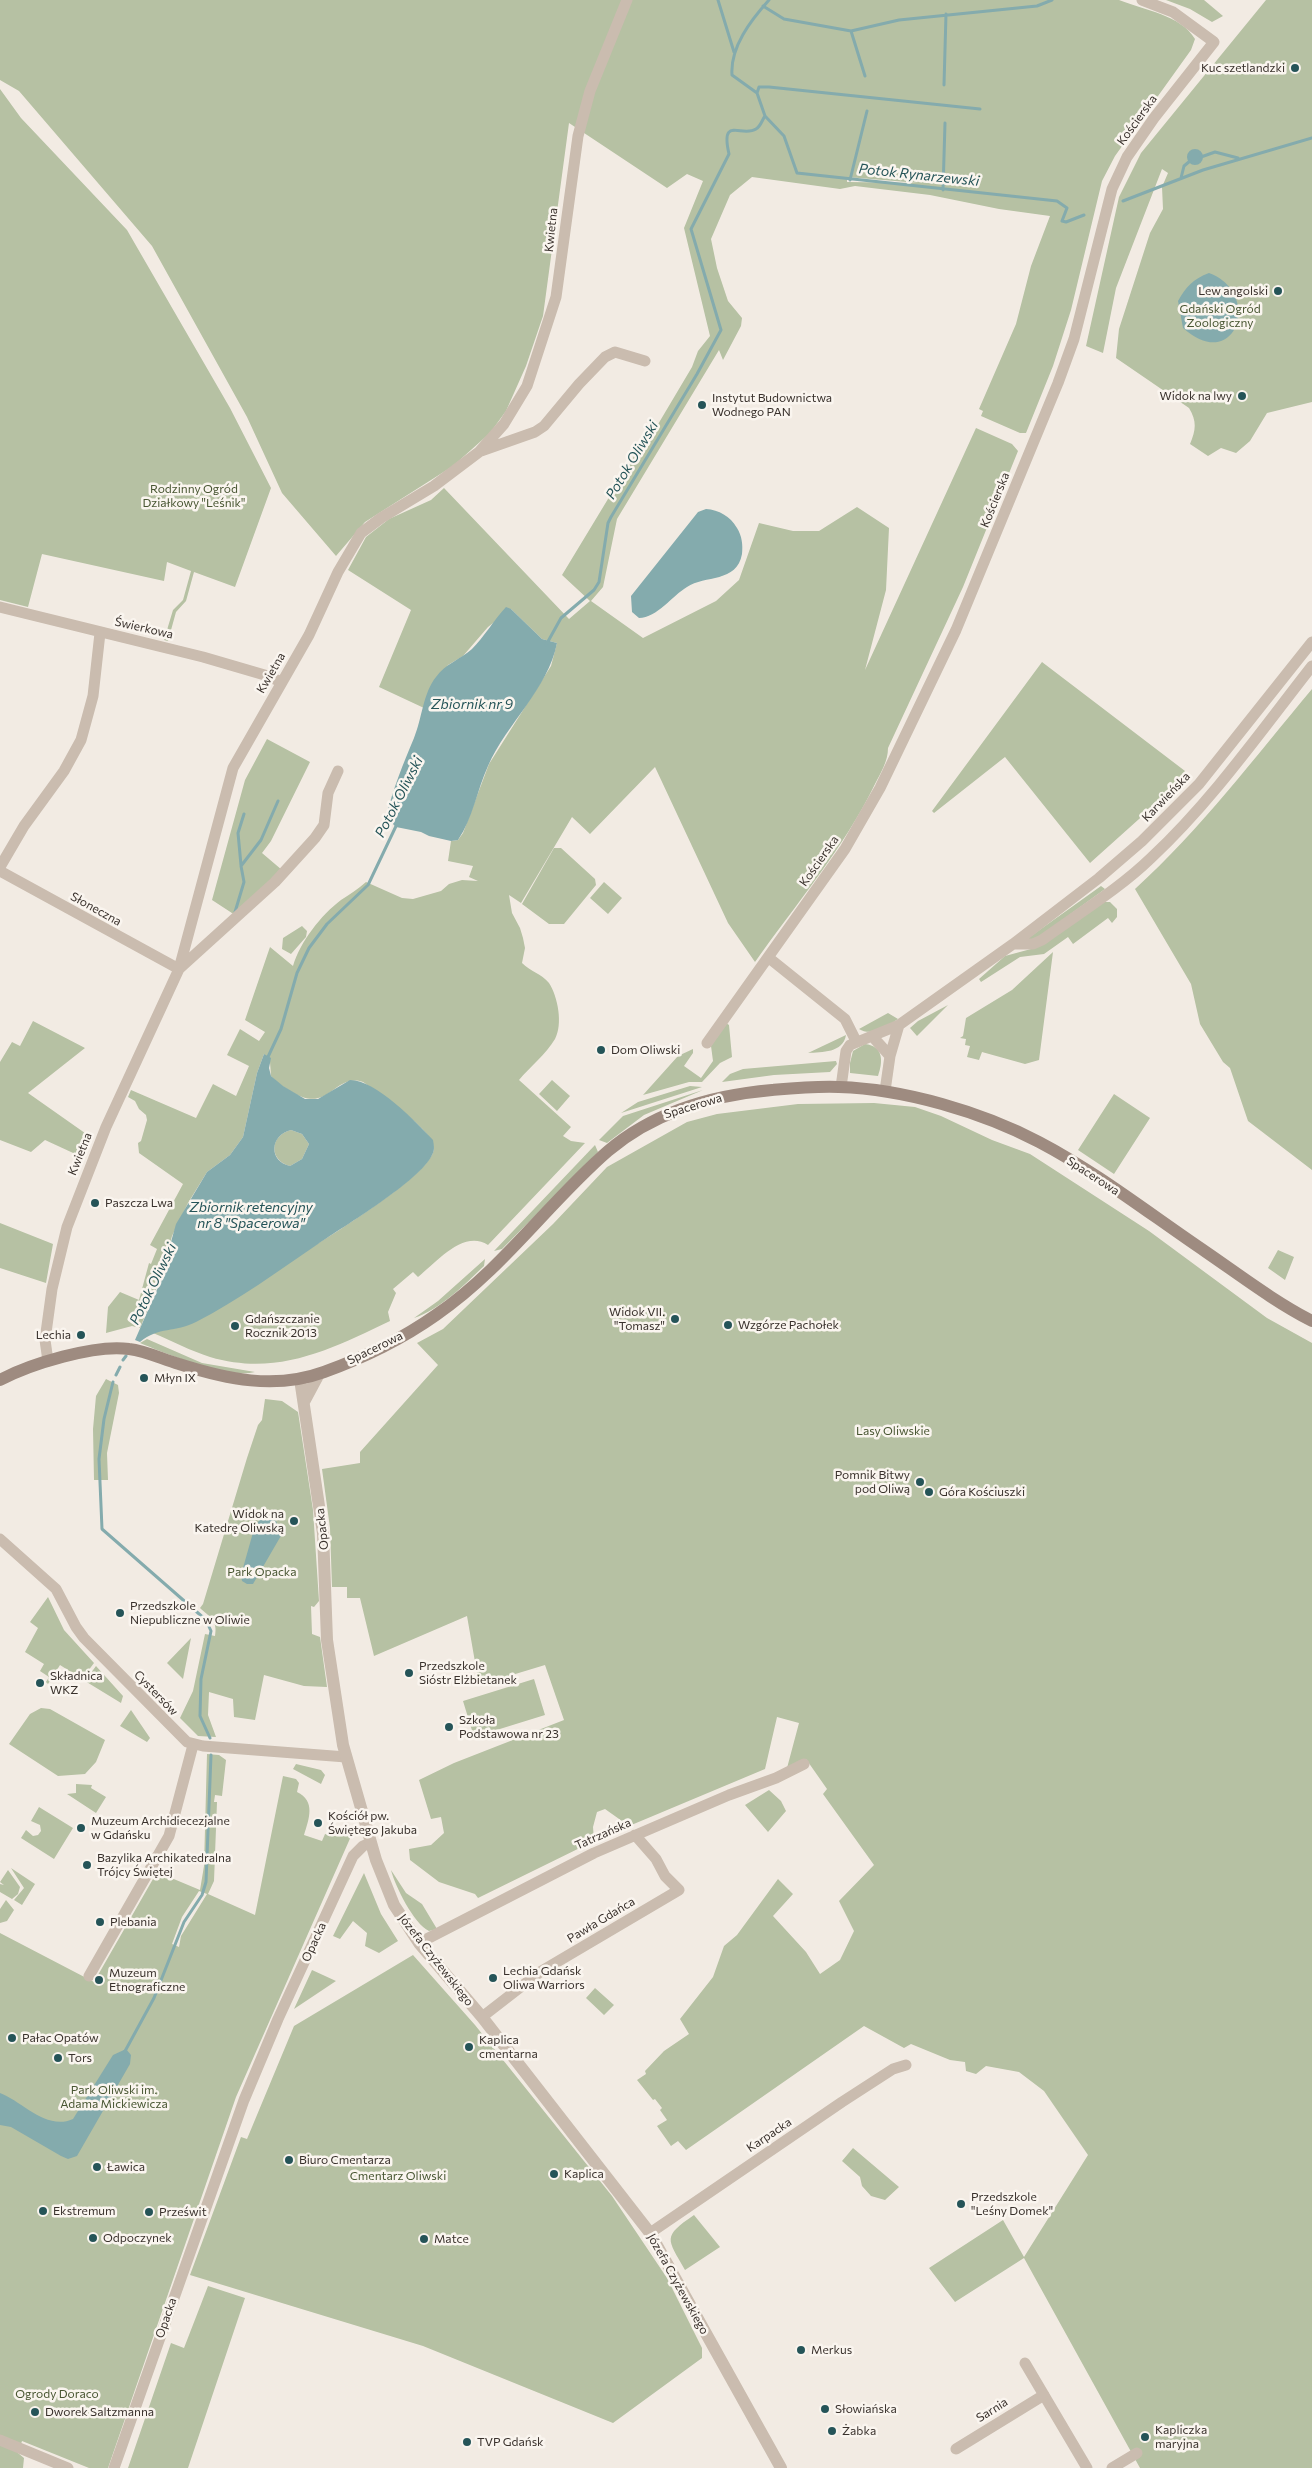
<!DOCTYPE html>
<meta charset="utf-8">
<style>
body{margin:0}
canvas{display:block;background:#f2ebe3}
</style>
<canvas width="1312" height="2468"></canvas>
<script>
const context = document.querySelector('canvas').getContext('2d');
context.lineJoin = 'round';
function paint(path, color) { context.fillStyle = color; context.fill(path, 'evenodd'); }
function strokePath(path, color, width, dash) { context.strokeStyle = color; context.lineWidth = width; context.lineCap = dash ? 'butt' : 'round'; context.setLineDash(dash || []); context.stroke(path); }
function drawText(font, color, halo, rows, align = 'center') {
  context.font = font + ' Commissioner,sans-serif'; context.lineWidth = 5; context.setLineDash([]); context.textBaseline = 'middle'; context.strokeStyle = halo; context.fillStyle = color; for (const [text, x, y, turn = 0] of rows) {
    context.save(); context.translate(x, y); context.rotate((+turn || 0) * Math.PI / 180); context.textAlign = isNaN(turn) ? turn : align; if (halo) context.strokeText(text, 0, 0); context.fillText(text, 0, 0); context.restore();
  }
}
paint(new Path2D(`
 M0 0H1119C1144 10 1181 15 1195 39L1191 50 1115 156 1102 181 1071 310 1053 366 1026 433H1020L981 416 983 411 979 409 1016 324 1031 266 1050 216 999 209 930 195 855 186 840 189 752 177 730 195 711 239 717 268 728 301 742 318 741 326 723 360 719 350 617 519 603 587 591 601 643 638 716 601 739 580 759 523 793 531H819L857 507 889 528 886 590 865 670 976 428 1012 444 1018 451 963 587 888 748C888 761 881 772 875 784 844 848 796 904 755 962L728 923 655 767 590 834 572 817 521 903 509 895 512 913 520 928 523 938 525 948 522 963C531 972 541 973 549 983 558 997 563 1024 555 1039 546 1054 530 1067 519 1080L571 1127 563 1136 571 1141 585 1143 488 1245C463 1229 436 1263 418 1277L413 1272 393 1289 396 1293 388 1312 390 1321C331 1349 278 1377 210 1357 191 1351 172 1341 153 1333L155 1331 176 1328C213 1306 435 1183 434 1148 434 1130 378 1093 363 1082 334 1072 329 1115 292 1092 285 1088 277 1083 271 1076L270 1062 264 1054 257 1073 243 1137 230 1155 207 1172 188 1203 172 1236 160 1280 140 1328 132 1326 106 1333 108 1307 120 1292 139 1300 149 1263 151 1264 157 1249 150 1245 183 1184 139 1153 138 1143 141 1141 147 1120 146 1115 139 1109 135 1101 128 1097 131 1090 196 1118 213 1084 236 1096 249 1066 227 1055 240 1029 259 1041 265 1032 245 1020 270 947 293 966C300 942 321 915 341 900 350 894 358 889 366 882L402 898 413 899 441 891 449 884 462 880 478 881 469 877 473 866 448 861 451 841 458 840 463 833 489 764 551 666 557 643 542 639 511 609 488 627 463 656 448 665 424 708 379 687 411 610 348 570 366 537 389 519 431 500 444 488 569 619 590 601 562 575 634 456 638 458 692 367 698 351 710 336 684 228 703 181 687 174 667 188 569 123 543 316 526 366 506 411 490 433 453 466 365 522 336 556 282 493 247 417 152 246 19 91 0 80ZM847 177 919 183H920L847 182Z
 M1166 0H1204L1223 16 1212 22 1190 9Z
 M1266 0H1312V402L1267 413 1250 441 1236 453 1221 448 1208 456 1190 444C1196 430 1197 421 1189 408L1116 358 1119 329 1150 233 1163 209 1162 187 1168 173 1162 169 1116 288 1103 353 1086 346 1119 197 1141 153Z
 M0 89 21 118 127 230 230 408 271 488 235 587 194 572 186 601 176 612 168 641 164 640 173 610 183 600 191 571 167 562 164 581 42 554 28 607 0 600Z
 M1042 662 1185 771 1158 802 1090 863 1005 757 934 813 932 811Z
 M1312 689V1170L1248 1121 1230 1068 1223 1062 1200 1024 1191 984 1135 889C1201 829 1255 757 1312 689Z
 M267 739 310 762 271 841 262 853 282 870 235 915 212 900 245 780Z
 M554 848H561L595 879 596 885 564 924H549L522 904Z
 M604 882 622 898 608 914 590 898Z
 M1101 886 1105 889 1036 939H1027Z
 M1104 902H1110L1117 909V917L1112 923 1108 918 1073 944 1068 937 1044 954 1020 957 981 982 979 979 1005 956 1031 949Z
 M302 926 307 931 306 937 291 954 282 949 283 938Z
 M1053 952 1039 1060 1025 1064 982 1052 979 1060 967 1057 970 1046 965 1045 966 1039 960 1038 963 1036 966 1018 1012 990Z
 M948 1005 917 1036 910 1028 918 1021Z
 M888 1013 898 1019C888 1026 872 1037 859 1029Z
 M33 1021 85 1048 28 1093 92 1138 84 1158 45 1140 31 1152 0 1140V1062L12 1042 20 1046Z
 M726 1023 729 1025 732 1057 720 1063 702 1082H689L643 1095 678 1056 693 1049V1053L684 1066 701 1078 713 1061 711 1046Z
 M846 1035C843 1053 822 1052 808 1053Z
 M865 1044C884 1046 883 1062 878 1076L850 1073V1063L853 1051Z
 M836 1061 837 1064 830 1072 774 1075 722 1082 730 1074 743 1069Z
 M552 1080 570 1096 557 1111 539 1094Z
 M690 1086 702 1087 621 1113 638 1102Z
 M703 1090 644 1115 607 1143 599 1140 623 1116Z
 M1114 1094 1150 1118 1114 1174 1078 1150Z
 M874 1103 915 1107 941 1116 992 1140 1030 1154 1149 1231 1267 1318 1312 1343V2468H1140L1024 2258 955 2302 929 2268 1003 2220 1024 2257 1088 2155 1044 2091 1019 2072 986 2066 976 2074 966 2071 965 2062 950 2060 911 2044 904 2048 864 2026 686 2150 678 2141 671 2146 657 2126 667 2120 660 2110 662 2108 655 2099 653 2100 637 2080 646 2074 645 2071 664 2051 689 2034 680 2019 713 1977 724 1946 737 1935 778 1879 793 1894 773 1916 806 1952 820 1974 840 1960 854 1931 839 1901 874 1865 823 1794 827 1789 806 1759 787 1768 799 1723 777 1717 765 1769 629 1826 605 1809 597 1812 593 1827 594 1841 478 1898 475 1894 439 1882 410 1860 409 1849 431 1845 444 1833 441 1817 431 1819 419 1780 454 1763 564 1720 545 1665 479 1685 467 1616 374 1656 360 1598H347V1587H332L330 1528 322 1469 360 1463V1452L438 1365 417 1343 443 1329 553 1224 607 1167 687 1122 717 1114 798 1104Z
 M291 1130 302 1134 309 1144 302 1159 290 1166C268 1160 270 1135 291 1130Z
 M595 1145 598 1152 502 1249 494 1251Z
 M0 1223 53 1244 46 1283 0 1268Z
 M1278 1250 1294 1257 1285 1280 1268 1268Z
 M485 1259 484 1266C464 1285 441 1309 414 1318L438 1301Z
 M147 1339 202 1363 255 1372C226 1379 167 1354 140 1343Z
 M106 1379 118 1385 119 1393 107 1453 108 1480H94L93 1429 96 1396Z
 M265 1399 282 1401 298 1412 313 1510 319 1601 314 1607 311 1606 312 1634 320 1637 327 1687 304 1686 264 1675 255 1720 234 1717 233 1699 209 1692 208 1715 216 1737 198 1736 180 1718 193 1691 205 1634 215 1636C218 1621 210 1617 200 1608L203 1604 247 1458 258 1425 262 1420Z
 M48 1597 64 1630 94 1663 82 1679 60 1665 48 1684 46 1682 49 1677 40 1671 44 1664 25 1652 38 1628 30 1622Z
 M191 1638 183 1679 167 1663Z
 M96 1666 123 1696 121 1703 85 1681Z
 M534 1679 545 1715 474 1737 463 1701Z
 M41 1708 50 1709 105 1740 96 1762 85 1774 58 1776 9 1744 30 1714Z
 M131 1710 150 1738 147 1742 120 1726Z
 M207 1754 219 1755 226 1760 222 1796 215 1795 214 1802H217L214 1881 208 1894 255 1915 283 1776 296 1779 299 1783 297 1792C316 1801 309 1819 304 1835L322 1841 325 1834 335 1836 344 1831 352 1834 236 2097 108 2468H89L22 2441 18 2453 24 2458 23 2468H0V1933L94 1982 157 1872 200 1890 204 1866ZM199 1891 207 1894 181 1936 179 1947 172 1944 182 1917Z
 M296 1764 321 1770 325 1775 321 1784 293 1769Z
 M76 1784 92 1785 91 1788 106 1797 96 1813 67 1794 76 1793Z
 M769 1790 781 1801 786 1811 768 1832 745 1805Z
 M39 1807 73 1828 54 1859 21 1838 26 1830 33 1836 38 1835 41 1831 40 1825 31 1821Z
 M11 1868 35 1884 22 1905 14 1900 24 1888Z
 M8 1870 20 1887 18 1894 12 1899 0 1892V1884L4 1885 0 1882Z
 M391 1870 406 1893 422 1904 437 1929 429 1931C414 1924 395 1886 391 1870Z
 M364 1873 381 1914 398 1941 379 1953 365 1946 367 1933 353 1921 340 1939 333 1936Z
 M6 1900 14 1910 7 1921 0 1923V1909Z
 M413 1955 475 2025 612 2196 667 2278 702 2348V2358L613 2423 423 2346 190 2275 241 2137 247 2139 294 2026Z
 M312 1970 336 1981 294 2009Z
 M595 1988 614 2005 604 2015 586 1998Z
 M853 2148 899 2187 885 2200 871 2196 862 2186 860 2177 842 2161Z
 M694 2215 720 2247 685 2270C667 2238 662 2237 694 2215Z
 M208 2286 245 2298 188 2468H128L171 2343 184 2348Z`), '#b6c1a3');
paint(new Path2D(`
 M1187 157a8 8 0 1 1 16 0a8 8 0 1 1-16 0Z
 M1209 273C1263 293 1236 375 1183 328L1178 301C1186 287 1193 279 1209 273Z
 M706 509C719 510 730 516 737 528 742 536 743 545 742 554 737 583 705 575 687 587 673 595 657 618 639 618L632 612 631 596 698 512Z
 M506 607 511 609 542 639 557 643C548 689 507 723 488 766 477 790 473 818 458 840L451 841 429 836 421 832 396 827 386 817C393 789 403 764 414 738 422 719 423 693 436 677 445 664 461 659 472 649 484 637 494 620 506 607Z
 M264 1054 271 1058 269 1068 271 1076 283 1086 305 1099H318L350 1080C376 1080 416 1122 433 1140 434 1146 435 1150 432 1155 421 1180 343 1227 318 1244 278 1271 239 1300 196 1322 175 1333 159 1326 140 1342L135 1340 159 1285 176 1224 207 1172 230 1155 243 1137 257 1073ZM291 1130 302 1134 309 1144 302 1159 290 1166C268 1161 270 1135 291 1130Z
 M267 1518 276 1521 282 1534 253 1584H247L242 1581 241 1575 254 1529 260 1519Z
 M126 2049 131 2055 130 2064 77 2156 68 2159 61 2156 11 2127 0 2125V2093C22 2101 46 2131 73 2119L113 2055Z`), '#84abad');
strokePath(new Path2D(`
 M718 0 734 52
 M763 6 784 19 851 31 899 20 1037 6 1052 0
 M851 31 865 76
 M944 85 946 14
 M757 93 759 87H769L980 109
 M765 116 784 136 797 173 1057 201 1067 208 1062 221 1066 222 1084 215
 M1201 157 1215 152 1238 158
 M1181 178 1184 166 1190 161
 M850 180 867 111
 M943 190 945 123
 M1123 201 1203 170 1312 138
 M546 645 561 618 594 590 599 582 608 523 611 517 697 374 721 330 691 229 729 154C720 115 742 138 756 129 761 126 762 120 765 116L757 93 732 75C730 47 751 20 769 0
 M241 865 238 833 244 814
 M235 912 244 882 241 866 261 840 278 801
 M267 1059 281 1029 297 973 309 948 327 924 368 885 397 824
 M123 1360 126 1356
 M116 1375 120 1367
 M113 1382 104 1419 99 1459 102 1529 206 1620 211 1631 201 1679 200 1716 210 1738
 M124 2053 154 1998 184 1922 202 1895 206 1882 211 1755`), '#84abad', 3);
strokePath(new Path2D(`
 M481 451 535 432 544 426 579 384 605 357 615 352 645 361
 M0 607 203 657 268 676 281 682
 M0 867 24 826 64 771 81 740 93 696 100 633
 M0 871 179 969 275 882 315 838 324 825 328 793 338 771
 M1013 944H1033L1042 940C1079 913 1119 889 1151 858 1212 801 1261 731 1312 666
 M769 958 845 1019 856 1041
 M873 1037 890 1056
 M707 1043 845 849 880 788 956 630 1058 383 1074 339 1112 189 1127 157 1154 118 1214 42 1173 12 1142 0
 M841 1087 846 1051 850 1045 899 1025 1013 944 1099 878 1142 841 1199 784 1312 642
 M885 1091 890 1056 899 1025
 M48 1361 45 1340 52 1289 67 1227 106 1127 179 969 233 768 309 635 338 572 361 533 381 518 434 486 479 452 504 424 527 386 556 297 578 136 590 91 627 0
 M0 1539 56 1589 76 1627 84 1638 187 1742 203 1746 346 1757
 M419 1943 594 1853 729 1795 776 1778 804 1764
 M89 1976 169 1836 193 1745
 M482 2017 540 1972 679 1890 665 1876 656 1859 635 1835
 M650 2233 842 2102 893 2069 906 2065
 M1025 2363 1087 2468
 M0 2440 68 2468
 M956 2449 1044 2395
 M114 2468 244 2100 278 2019 353 1856 363 1846 370 1843
 M1112 2468 1137 2453`), '#cabcaf', 11);
strokePath(new Path2D(`
 M300 1379 323 1533 327 1640 343 1745 376 1860 394 1905 419 1943 482 2017 650 2233 781 2468
 M304 1402 319 1374`), '#cabcaf', 12);
strokePath(new Path2D(`
 M0 1380C30 1364 95 1344 129 1349 146 1351 162 1359 179 1364 226 1379 275 1390 324 1372 363 1358 402 1339 436 1315 502 1270 549 1202 608 1151 655 1111 713 1095 772 1090 795 1088 817 1086 839 1087 904 1089 982 1112 1039 1142 1098 1173 1151 1215 1206 1252 1241 1276 1275 1302 1312 1321`), '#9e8b80', 12);
for (const [x, y, r, color] of [
 [1295,68,5,"#255458"],
 [1278,291,5,"#255458"],
 [1242,396,5,"#255458"],
 [702,405,5,"#255458"],
 [601,1050,5,"#255458"],
 [95,1203,5,"#255458"],
 [675,1319,5,"#255458"],
 [728,1325,5,"#255458"],
 [235,1326,5,"#255458"],
 [81,1335,5,"#255458"],
 [144,1378,5,"#255458"],
 [920,1482,5,"#255458"],
 [929,1492,5,"#255458"],
 [294,1521,5,"#255458"],
 [120,1613,5,"#255458"],
 [409,1673,5,"#255458"],
 [40,1683,5,"#255458"],
 [449,1727,5,"#255458"],
 [318,1823,5,"#255458"],
 [81,1828,5,"#255458"],
 [87,1865,5,"#255458"],
 [100,1922,5,"#255458"],
 [493,1978,5,"#255458"],
 [99,1980,5,"#255458"],
 [12,2038,5,"#255458"],
 [469,2047,5,"#255458"],
 [58,2058,5,"#255458"],
 [289,2160,5,"#255458"],
 [97,2167,5,"#255458"],
 [554,2174,5,"#255458"],
 [961,2204,5,"#255458"],
 [43,2211,5,"#255458"],
 [149,2212,5,"#255458"],
 [93,2238,5,"#255458"],
 [424,2239,5,"#255458"],
 [801,2350,5,"#255458"],
 [825,2409,5,"#255458"],
 [35,2412,5,"#255458"],
 [832,2431,5,"#255458"],
 [1145,2437,5,"#255458"],
 [467,2442,5,"#255458"]
]) { const dot = new Path2D(); dot.arc(x, y, r, 0, 2 * Math.PI); context.fillStyle = color; context.fill(dot); strokePath(dot, '#faf5ef', 2); }
drawText('12px', '#39312c', '#faf5ef', [
 ["Kuc szetlandzki",1285,68,"right"],
 ["Lew angolski",1268,291,"right"],
 ["Widok na lwy",1232,396,"right"],
 ["Instytut Budownictwa",712,398],
 ["Wodnego PAN",712,412],
 ["Dom Oliwski",611,1050],
 ["Paszcza Lwa",105,1203],
 ["Widok VII.",665,1312,"right"],
 ["\"Tomasz\"",665,1326,"right"],
 ["Gdańszczanie",245,1319],
 ["Rocznik 2013",245,1333],
 ["Wzgórze Pachołek",738,1325],
 ["Lechia",71,1335,"right"],
 ["Młyn IX",154,1378],
 ["Pomnik Bitwy",910,1475,"right"],
 ["pod Oliwą",910,1489,"right"],
 ["Góra Kościuszki",939,1492],
 ["Widok na",284,1514,"right"],
 ["Katedrę Oliwską",284,1528,"right"],
 ["Przedszkole",130,1606],
 ["Niepubliczne w Oliwie",130,1620],
 ["Przedszkole",419,1666],
 ["Sióstr Elżbietanek",419,1680],
 ["Składnica",50,1676],
 ["WKZ",50,1690],
 ["Szkoła",459,1720],
 ["Podstawowa nr 23",459,1734],
 ["Kościół pw.",328,1816],
 ["Świętego Jakuba",328,1830],
 ["Muzeum Archidiecezjalne",91,1821],
 ["w Gdańsku",91,1835],
 ["Bazylika Archikatedralna",97,1858],
 ["Trójcy Świętej",97,1872],
 ["Plebania",110,1922],
 ["Lechia Gdańsk",503,1971],
 ["Oliwa Warriors",503,1985],
 ["Muzeum",109,1973],
 ["Etnograficzne",109,1987],
 ["Pałac Opatów",22,2038],
 ["Kaplica",479,2040],
 ["cmentarna",479,2054],
 ["Tors",68,2058],
 ["Biuro Cmentarza",299,2160],
 ["Ławica",107,2167],
 ["Kaplica",564,2174],
 ["Przedszkole",971,2197],
 ["\"Leśny Domek\"",971,2211],
 ["Ekstremum",53,2211],
 ["Prześwit",159,2212],
 ["Odpoczynek",103,2238],
 ["Matce",434,2239],
 ["Merkus",811,2350],
 ["Słowiańska",835,2409],
 ["Dworek Saltzmanna",45,2412],
 ["Kapliczka",1155,2430],
 ["maryjna",1155,2444],
 ["Żabka",842,2431],
 ["TVP Gdańsk",477,2442]
], 'left');
drawText('12px', '#39312c', '#faf5ef', [
 ["Kościerska",1137,120,-54],
 ["Kwietna",551,230,-84],
 ["Kościerska",995,500,-68],
 ["Świerkowa",144,628,13],
 ["Kwietna",271,673,-60],
 ["Karwieńska",1166,797,-46],
 ["Kościerska",819,861,-55],
 ["Słoneczna",96,909,29],
 ["Spacerowa",693,1106,-17],
 ["Kwietna",80,1154,-68],
 ["Spacerowa",1093,1176,33],
 ["Spacerowa",375,1348,-26],
 ["Opacka",322,1529,-96],
 ["Cystersów",156,1693,46],
 ["Tatrzańska",603,1834,-24],
 ["Pawła Gdańca",601,1920,-31],
 ["Opacka",314,1942,-65],
 ["Józefa Czyżewskiego",436,1960,52],
 ["Karpacka",769,2135,-34],
 ["Józefa Czyżewskiego",678,2284,61],
 ["Opacka",166,2318,-71],
 ["Sarnia",992,2410,-32]
]);
drawText('12px', '#485632', '#faf5ef', [
 ["Gdański Ogród",1220,309],
 ["Zoologiczny",1220,323],
 ["Rodzinny Ogród",194,489],
 ["Działkowy \"Leśnik\"",194,503],
 ["Lasy Oliwskie",893,1431],
 ["Park Opacka",262,1572],
 ["Park Oliwski im.",114,2090],
 ["Adama Mickiewicza",114,2104],
 ["Cmentarz Oliwski",398,2176],
 ["Ogrody Doraco",57,2394]
]);
drawText('italic 14px', '#255458', '#faf5ef', [
 ["Potok Rynarzewski",919,175,6],
 ["Potok Oliwski",632,460,-59],
 ["Zbiornik nr 9",472,704],
 ["Potok Oliwski",399,797,-63],
 ["Zbiornik retencyjny",251,1207],
 ["nr 8 \"Spacerowa\"",251,1223],
 ["Potok Oliwski",153,1284,-64]
]);
</script>
